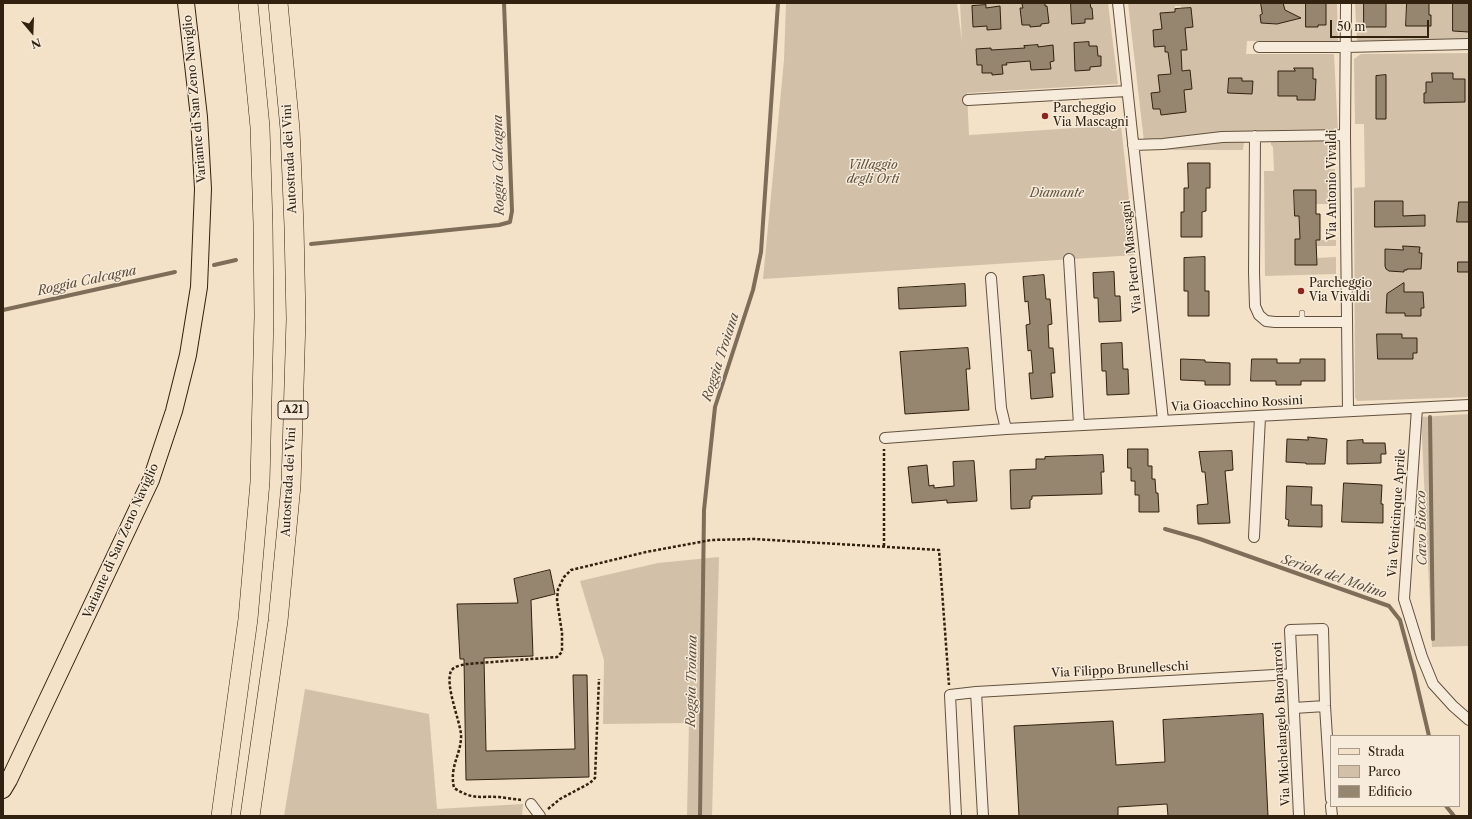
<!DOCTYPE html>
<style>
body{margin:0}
#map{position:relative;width:1472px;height:819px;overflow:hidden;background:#f3e1c8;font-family:"Libre Caslon Text",serif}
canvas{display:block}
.frame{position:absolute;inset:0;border:4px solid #31210f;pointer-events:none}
.legend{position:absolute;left:1330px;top:735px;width:130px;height:72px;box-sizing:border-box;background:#f7ecdb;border:1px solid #a89b89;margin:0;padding:5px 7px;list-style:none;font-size:12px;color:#31210f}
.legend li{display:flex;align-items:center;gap:8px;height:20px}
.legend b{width:20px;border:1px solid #a89b89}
.north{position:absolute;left:12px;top:12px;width:40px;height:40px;-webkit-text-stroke:3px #f7ecdb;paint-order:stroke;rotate:161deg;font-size:11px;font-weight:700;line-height:16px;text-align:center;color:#31210f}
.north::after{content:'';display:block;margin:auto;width:14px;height:18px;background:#31210f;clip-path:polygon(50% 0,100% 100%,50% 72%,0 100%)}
.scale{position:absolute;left:1330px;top:20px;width:99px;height:18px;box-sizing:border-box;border:2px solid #31210f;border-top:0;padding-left:5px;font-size:12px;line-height:14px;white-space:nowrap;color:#31210f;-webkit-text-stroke:3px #f7ecdb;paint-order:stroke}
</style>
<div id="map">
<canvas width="1472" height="819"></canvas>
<div class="frame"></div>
<ul class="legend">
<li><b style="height:5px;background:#f3e1c8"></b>Strada</li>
<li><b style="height:11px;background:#d2c0a9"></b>Parco</li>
<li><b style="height:11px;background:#96856f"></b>Edificio</li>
</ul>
<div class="north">N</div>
<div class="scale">50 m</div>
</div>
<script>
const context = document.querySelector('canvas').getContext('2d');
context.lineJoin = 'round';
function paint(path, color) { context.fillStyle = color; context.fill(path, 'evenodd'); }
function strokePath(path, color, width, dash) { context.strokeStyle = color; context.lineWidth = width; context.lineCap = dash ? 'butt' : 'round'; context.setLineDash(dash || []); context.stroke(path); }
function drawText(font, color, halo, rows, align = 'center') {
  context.font = font + ' "Libre Caslon Text",serif'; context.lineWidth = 3; context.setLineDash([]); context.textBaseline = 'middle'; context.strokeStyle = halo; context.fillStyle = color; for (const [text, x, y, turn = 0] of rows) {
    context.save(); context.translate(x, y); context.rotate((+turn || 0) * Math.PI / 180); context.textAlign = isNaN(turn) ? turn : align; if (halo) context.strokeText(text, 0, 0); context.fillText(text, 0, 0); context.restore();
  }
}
paint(new Path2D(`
 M786 3H957L962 42 960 3H1108L1118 84 967 93 969 135 1121 125 1135 255 763 279 784 60Z
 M1128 3H1337L1338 41H1247L1246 54H1334L1338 134H1245L1243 150H1145ZM1175 6H1181L1182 9 1191 8 1193 27 1185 28 1187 49 1166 52 1165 46 1154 47 1153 30 1162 29 1160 13 1175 12ZM1190 70 1192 89 1184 90 1186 112 1161 115 1160 109H1153L1151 93 1160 92 1158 75 1171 74V71Z
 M1355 3H1469V40L1357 41Z
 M1469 53V397L1357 401 1355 397 1354 188 1365 187 1364 124H1355L1354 59 1361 54Z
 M1271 138 1329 140V169H1335V204H1316V190H1294L1295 215 1299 216 1300 239H1295V265H1316L1317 258 1336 257V274L1265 276 1264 171H1274L1273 147 1271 145Z
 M1317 240H1336V246H1316Z
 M1469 414V646L1432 647 1421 417Z
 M719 557 712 816H687L689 723 603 724 604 660 580 581 658 563Z
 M305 689 429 714 437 809 523 804 522 816H284Z`), '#d2c0a9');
strokePath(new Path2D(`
 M311 244 499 225 510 222 512 211 504 3
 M214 265 236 260
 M3 310 175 272
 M1430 417 1433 639
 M1165 529 1200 539 1389 606 1400 620 1414 672 1429 736
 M1446 806 1454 816
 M700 816 704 510 715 407 753 290 761 252 778 3`), '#7e6d58', 4);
const building = new Path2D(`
 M1045 3V6H1047L1049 23 1041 24V26L1030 27V25H1022L1020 8H1023L1022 4Z
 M1071 3H1090L1091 8H1092L1093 19H1085V23L1072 24Z
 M1261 3H1283L1285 10 1301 18 1277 24 1261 23 1260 15 1262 14Z
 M1306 3H1326V25H1318V27H1306Z
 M1364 3H1386V27H1364Z
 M1407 3H1429V15H1431V26H1406Z
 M1453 3H1469V32L1453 31Z
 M986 5V8L1000 6 1001 29 987 30V26L973 27 972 6Z
 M1191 8 1193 27 1185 28 1187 50H1181L1182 71 1190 70 1192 89 1184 90 1186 112 1161 115 1160 109H1153L1151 93 1160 92 1158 75 1171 74 1168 52H1165V46L1154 47 1153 30 1162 29 1160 13 1175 12V9Z
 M1089 42V46H1097L1098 56H1101V66L1090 67V70L1075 71 1074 43Z
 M1038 45V47L1053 45 1054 61 1050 62 1051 69 1031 70 1030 61 1006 63 1007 65H1002L1003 74 992 75V73H982V65H977L976 49 991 48V50L1025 48 1024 46Z
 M1294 68H1313V79H1316L1315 100H1297V96H1278V71H1295Z
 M1432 73H1453V79H1465V102L1424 103V93H1426V82H1432Z
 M1386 75V119H1376V76Z
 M1229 78H1242V81H1253L1252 94 1228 93Z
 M1188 163H1210V188H1206V211L1202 212V237H1181V212H1184V188H1188Z
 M1294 190H1316V214H1320V240H1316L1317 265H1295V239H1300L1299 216H1295Z
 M1375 201H1403V216L1425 215V226L1375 227Z
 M1459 202H1469V222H1457Z
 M1403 246 1420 247 1419 253H1422L1421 269H1407V270H1404V272L1389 271 1386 269 1385 266V249L1403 250Z
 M1205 257V291H1209V316H1188V291H1184V258Z
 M1458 262H1469V272H1458Z
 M1114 272 1115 296H1120L1121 321 1099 322 1098 298H1094L1093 273Z
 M1044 275 1046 299H1050L1052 324 1048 325 1049 348H1053L1055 373H1051L1053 397 1031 399 1029 373H1033L1031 350 1028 351 1026 325 1030 324 1028 301 1025 302 1023 277Z
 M1404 283V292H1423L1424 308H1421V316H1405V313H1386L1387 294Z
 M965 284 966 306 899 309 898 288Z
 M1377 334H1402V338H1417V353H1413V359H1378Z
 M1122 343 1123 369H1128L1129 394 1107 395 1106 371H1102L1101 344Z
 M968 348 970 369H966L969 410 905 414 900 352Z
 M1181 359 1205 360V362L1230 363V385H1205V381L1181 380Z
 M1252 359H1277V363H1300V359H1325V381H1301V385H1276V381H1251Z
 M1308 437 1327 439 1325 464H1306V463L1286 462 1287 439 1308 440Z
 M1363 440V443H1385L1386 454H1381V463L1347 464V441Z
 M1128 449H1148V466H1152V479H1155L1156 493H1158L1159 512H1139V495H1135V481H1131V468H1128Z
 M1232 451 1233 470 1225 471 1230 523 1198 524 1197 505 1208 504 1205 472H1202L1199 452Z
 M1103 455 1104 472H1101L1102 494 1032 496V499L1030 500V508L1011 509 1010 470 1036 469V459H1045V457Z
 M974 461 977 501 947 503V500L912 503 908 467 927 465 929 486 934 485V488L954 486 953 462Z
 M1344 483 1382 485 1381 504H1383V523L1342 522Z
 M1287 486 1312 487 1311 505H1322V527L1288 526 1289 520 1286 519Z
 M550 570 555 594 531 600 533 656 484 658 486 751 575 749 573 675H587L589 777 466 780 464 659H460L457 604 518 603 514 579Z
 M1263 714 1268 816H1168L1167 804 1118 807V816H1019L1014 726 1113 721 1116 765 1165 762 1163 720Z`);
paint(building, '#96856f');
strokePath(building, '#31210f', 1);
const lane = new Path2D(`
 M1302 313V322`);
const street = new Path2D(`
 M1118 3 1163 420
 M1346 3 1345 135 1348 411
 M1259 47H1346L1469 44
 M968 100 1127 91
 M1255 136 1254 272 1255 306 1259 315 1266 321 1275 322H1346
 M1133 145 1163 144 1222 137 1345 135
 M1069 259 1079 425
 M991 278 1001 408 1006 429
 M1417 408 1404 599 1422 657 1433 684 1453 706 1469 720
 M885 438 1006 429 1469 405
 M1254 537 1260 417
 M976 692 983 816
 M1294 708 1325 706
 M531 804 540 816
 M1331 806 1332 816
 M956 816 950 695 976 692 1292 674
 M1299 816 1290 630 1323 629 1325 706 1331 799`);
const primary = new Path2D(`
 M3 790 9 780 151 480 174 411 188 355 199 287 203 189 199 117 186 3`);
const highway = new Path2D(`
 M221 816 248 619 260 482 264 316 263 224 260 127 248 3
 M250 816 278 621 291 485 296 319 294 226 290 129 278 3`);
strokePath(lane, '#62513d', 6);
strokePath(street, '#62513d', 12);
strokePath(primary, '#31210f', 18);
strokePath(highway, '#31210f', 20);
strokePath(new Path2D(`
 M884 546V449
 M521 800C514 799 506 798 499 797 479 796 473 800 454 788 449 765 462 754 461 734 459 718 445 685 451 671 454 666 462 665 467 664L557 657 562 652V633L557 600 558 589 564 577 571 570 646 552 711 540 754 539 939 550 949 685
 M548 809 560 799 590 783 595 778 599 679`), '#31210f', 2.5, [3, 2]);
strokePath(lane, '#f7ecdb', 5);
strokePath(street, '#f7ecdb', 10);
strokePath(primary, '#f3e1c8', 16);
strokePath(highway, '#f3e1c8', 19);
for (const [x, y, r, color] of [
 [1045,116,4,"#8f2418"],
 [1301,291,4,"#8f2418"]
]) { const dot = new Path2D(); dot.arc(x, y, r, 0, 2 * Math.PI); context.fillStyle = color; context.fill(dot); strokePath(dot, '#f7ecdb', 1.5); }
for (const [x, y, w] of [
 [293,410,30]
]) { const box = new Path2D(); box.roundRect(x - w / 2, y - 9, w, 18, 3); context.fillStyle = '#f7ecdb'; context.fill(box); strokePath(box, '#31210f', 1); }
drawText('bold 11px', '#31210f', null, [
 ["A21",293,410]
]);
drawText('12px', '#31210f', '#f7ecdb', [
 ["Variante di San Zeno Naviglio",195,99,-95],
 ["Autostrada dei Vini",290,159,-93],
 ["Via Antonio Vivaldi",1333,185,-90],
 ["Via Pietro Mascagni",1132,257,-96],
 ["Via Gioacchino Rossini",1237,404,-3],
 ["Autostrada dei Vini",289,482,-87],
 ["Via Venticinque Aprile",1397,513,-86],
 ["Variante di San Zeno Naviglio",121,541,-66],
 ["Via Filippo Brunelleschi",1120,670,-3],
 ["Via Michelangelo Buonarroti",1282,724,-93]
]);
drawText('12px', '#31210f', '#f7ecdb', [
 ["Parcheggio",1053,109],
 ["Via Mascagni",1053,123],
 ["Parcheggio",1309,284],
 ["Via Vivaldi",1309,298]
], 'left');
drawText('italic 12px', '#61513d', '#f7ecdb', [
 ["Villaggio",873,166],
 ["degli Orti",873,180],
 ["Diamante",1057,194]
]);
drawText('italic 13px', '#5e4d3a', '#f7ecdb', [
 ["Roggia Calcagna",499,165,-91],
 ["Roggia Calcagna",87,281,-12],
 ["Roggia Troiana",721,357,-72],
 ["Cavo Biocco",1422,528,-91],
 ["Seriola del Molino",1334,577,19],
 ["Roggia Troiana",692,681,-89]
]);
</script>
